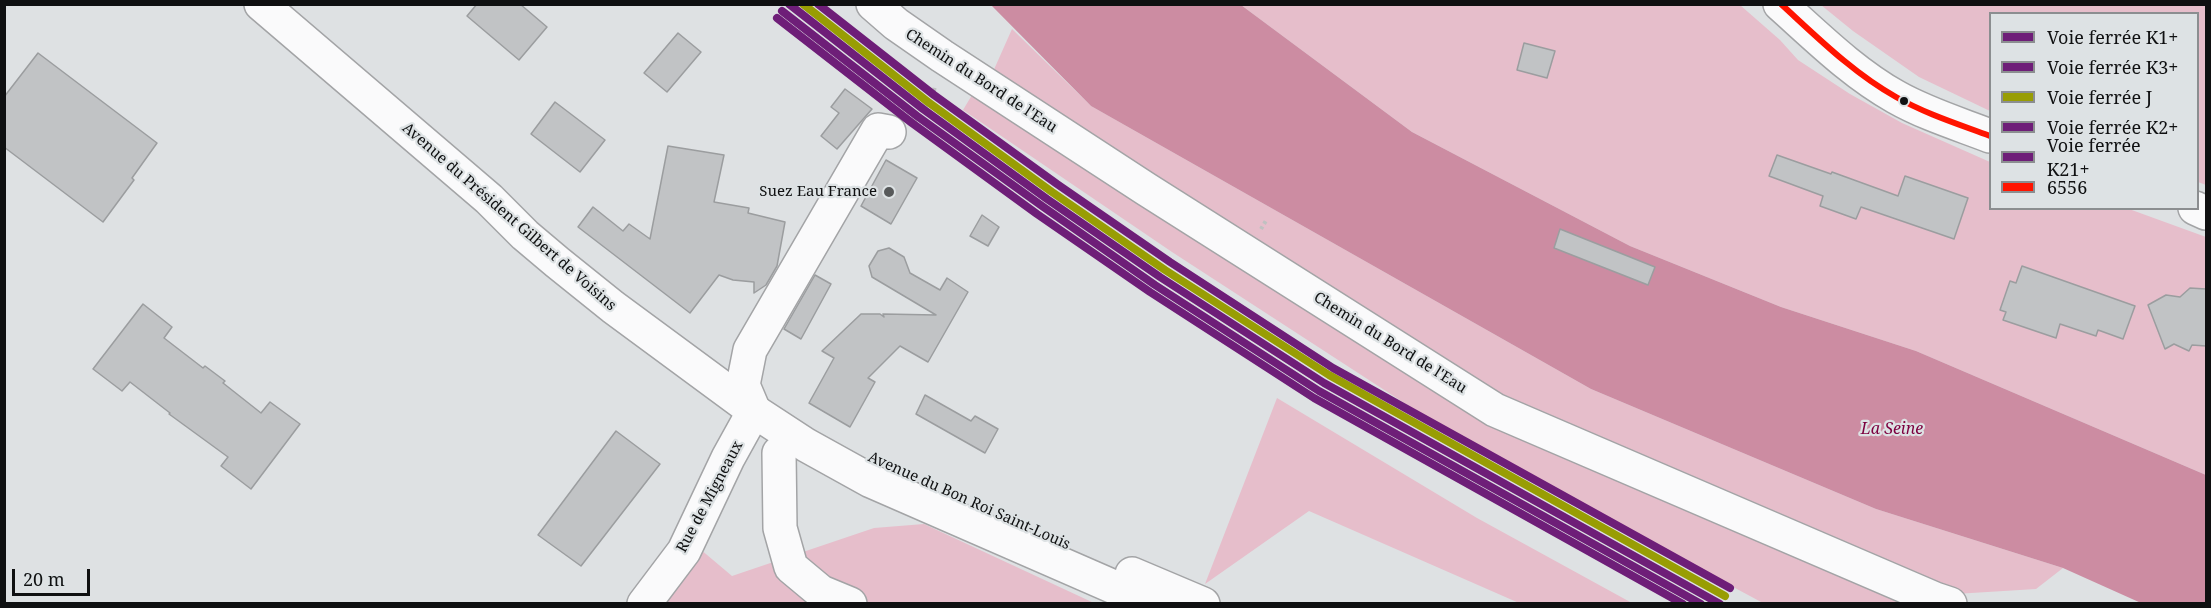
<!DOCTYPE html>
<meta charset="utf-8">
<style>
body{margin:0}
#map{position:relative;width:2211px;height:608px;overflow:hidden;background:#dee1e3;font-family:"Noto Serif",serif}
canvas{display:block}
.frame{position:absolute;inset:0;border:6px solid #0f1011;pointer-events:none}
.legend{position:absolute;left:1989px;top:12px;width:210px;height:198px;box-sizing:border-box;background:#dde2e4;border:2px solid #8b8e90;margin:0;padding:8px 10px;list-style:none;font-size:18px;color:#0f1011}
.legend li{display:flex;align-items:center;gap:12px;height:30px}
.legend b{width:30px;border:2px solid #8b8e90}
.scale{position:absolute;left:12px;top:569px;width:78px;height:27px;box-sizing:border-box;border:3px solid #0f1011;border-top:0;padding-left:8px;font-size:18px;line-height:21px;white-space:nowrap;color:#0f1011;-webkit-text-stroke:4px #dde2e4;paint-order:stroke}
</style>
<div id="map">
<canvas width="2211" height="608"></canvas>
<div class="frame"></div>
<ul class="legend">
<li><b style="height:8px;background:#6e1e78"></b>Voie ferrée K1+</li>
<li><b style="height:8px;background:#6e1e78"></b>Voie ferrée K3+</li>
<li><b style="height:8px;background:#989d04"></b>Voie ferrée J</li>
<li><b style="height:8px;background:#6e1e78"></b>Voie ferrée K2+</li>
<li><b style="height:8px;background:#6e1e78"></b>Voie ferrée K21+</li>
<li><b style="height:8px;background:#ff1400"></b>6556</li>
</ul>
<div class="scale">20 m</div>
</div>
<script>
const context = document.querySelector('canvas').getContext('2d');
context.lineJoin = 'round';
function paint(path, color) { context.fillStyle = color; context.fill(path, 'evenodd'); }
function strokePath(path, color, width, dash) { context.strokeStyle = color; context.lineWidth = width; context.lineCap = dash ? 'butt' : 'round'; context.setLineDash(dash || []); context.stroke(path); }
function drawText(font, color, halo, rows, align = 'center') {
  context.font = font + ' "Noto Serif",serif'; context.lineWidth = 4.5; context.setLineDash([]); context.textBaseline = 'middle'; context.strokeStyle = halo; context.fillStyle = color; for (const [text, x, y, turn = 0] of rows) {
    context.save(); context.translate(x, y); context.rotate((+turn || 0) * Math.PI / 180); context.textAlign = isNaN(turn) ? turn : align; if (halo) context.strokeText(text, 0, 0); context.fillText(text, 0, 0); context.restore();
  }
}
paint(new Path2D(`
 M1241 5H1740L1780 40 1798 60 1850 94 1902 123 1990 162V208L2129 209 2206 237V475L1916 351 1781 307 1630 246 1412 132Z
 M1821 5H2206V185L2198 182V14H1990V111L1919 77 1853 31Z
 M1012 29 1091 106 1591 389 1876 509 2063 568 2036 589 1955 594 1505 404 992 74Z
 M975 90 1304 298 1923 603H1763L1472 447 1172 252 963 110Z
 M1277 398 1477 518 1632 603H1519L1309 511 1205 584Z
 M924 524 1094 603 659 604 700 549 732 576 874 528Z`), '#e6becb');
paint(new Path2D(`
 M991 5H1241L1412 132 1630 246 1781 307 1916 351 2206 475V603H2141L2063 568 1876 509 1591 389 1091 106Z`), '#cc8ca2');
const building = new Path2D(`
 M477 4H520L547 27 519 60 467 16Z
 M678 33 701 52 667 92 644 73Z
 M1524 43 1555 51 1547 78 1517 70Z
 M38 53 157 143 132 178 134 180 103 222 4 147V97Z
 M845 89 872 109 837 149 821 136 839 113 831 107Z
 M555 102 605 140 580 172 531 134Z
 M668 146 724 155 714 202 749 208 748 213 785 222 777 266 766 285 754 293V282L733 280 719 275 690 313 578 227 593 207 623 231 629 224 650 239Z
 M1777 155 1831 174 1832 172 1898 196 1905 176 1968 198 1954 239 1861 207 1856 219 1820 206 1823 196 1769 176Z
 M886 160 917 178 891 224 861 206Z
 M982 215 999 227 988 246 970 236Z
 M1560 229 1655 267 1648 285 1554 248Z
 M889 248 904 257 910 273 940 290 947 278 968 292 928 362 900 346 868 378 875 382 850 427 809 403 834 358 822 351 861 314H880L884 317 883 314 936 315 872 277 869 266 878 251Z
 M2022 266 2135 306 2123 339 2098 330 2096 336 2060 324 2056 338 2003 320 2006 312 2000 310 2010 281 2016 283Z
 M815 275 831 284 801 339 784 329Z
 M2190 288 2206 289V346L2192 345 2189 351 2174 344 2165 349 2148 305 2166 295 2180 297Z
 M143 304 172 327 164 338 203 368 205 366 225 381 223 383 261 413 270 402 300 424 251 489 221 466 228 457 169 414 170 413 130 382 122 391 93 369Z
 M925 395 971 421 975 416 998 429 985 453 916 414Z
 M616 431 660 464 581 566 538 535Z`);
paint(building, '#c1c3c5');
strokePath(building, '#9b9d9f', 1.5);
const minor = new Path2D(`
 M873 4 896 24 942 56 1146 189 1495 410 1935 599 1950 604
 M1780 4C1817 37 1853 73 1896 97 1926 114 1959 124 1990 136
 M2195 208 2206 213
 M779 453 780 528 791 567 821 592 850 604
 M644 604 684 551 728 458 754 411 743 385 750 350 878 130 889 132`);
const major = new Path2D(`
 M261 4 489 199 525 235 557 262 613 307 754 411 806 445 871 481 1153 604
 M1132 574 1203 604`);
strokePath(minor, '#a3a4a6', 36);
strokePath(major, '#a3a4a6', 36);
strokePath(new Path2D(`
 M915 121 933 96 935 86
 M1261 229 1267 219`), '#c0c1c1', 4, [3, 3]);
strokePath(minor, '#fafafb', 33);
strokePath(major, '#fafafb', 33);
strokePath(new Path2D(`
 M1781 4C1817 37 1853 73 1896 97 1926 114 1958 124 1990 136`), '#ff1400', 6);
strokePath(new Path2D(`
 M789 4 923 109 1047 199 1160 277 1324 383 1720 604`), '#6e1e78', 8);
strokePath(new Path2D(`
 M782 11 917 116 1042 206 1155 285 1319 391 1701 604`), '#6e1e78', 8);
strokePath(new Path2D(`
 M803 4 928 102 1052 192 1165 270 1329 375 1725 596`), '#989d04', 8);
strokePath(new Path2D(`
 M777 18 912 123 1037 214 1150 292 1314 398 1683 604`), '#6e1e78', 8);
strokePath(new Path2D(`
 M818 4 934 95 1057 184 1170 262 1333 368 1730 588`), '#6e1e78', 8);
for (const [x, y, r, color] of [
 [1904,101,5,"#0f1011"],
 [889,192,6,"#57595a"]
]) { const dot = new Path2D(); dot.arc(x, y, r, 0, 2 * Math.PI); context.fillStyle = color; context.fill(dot); strokePath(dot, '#dde2e4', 2); }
drawText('15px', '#0f1011', '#dde2e4', [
 ["Chemin du Bord de l'Eau",981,81,33],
 ["Avenue du Président Gilbert de Voisins",509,217,41],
 ["Chemin du Bord de l'Eau",1390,343,32],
 ["Rue de Migneaux",710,497,-62],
 ["Avenue du Bon Roi Saint-Louis",969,501,24]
]);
drawText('15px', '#0f1011', '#dde2e4', [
 ["Suez Eau France",877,192]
], 'right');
drawText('italic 16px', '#7c003f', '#dde2e4', [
 ["La Seine",1892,429]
]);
</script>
